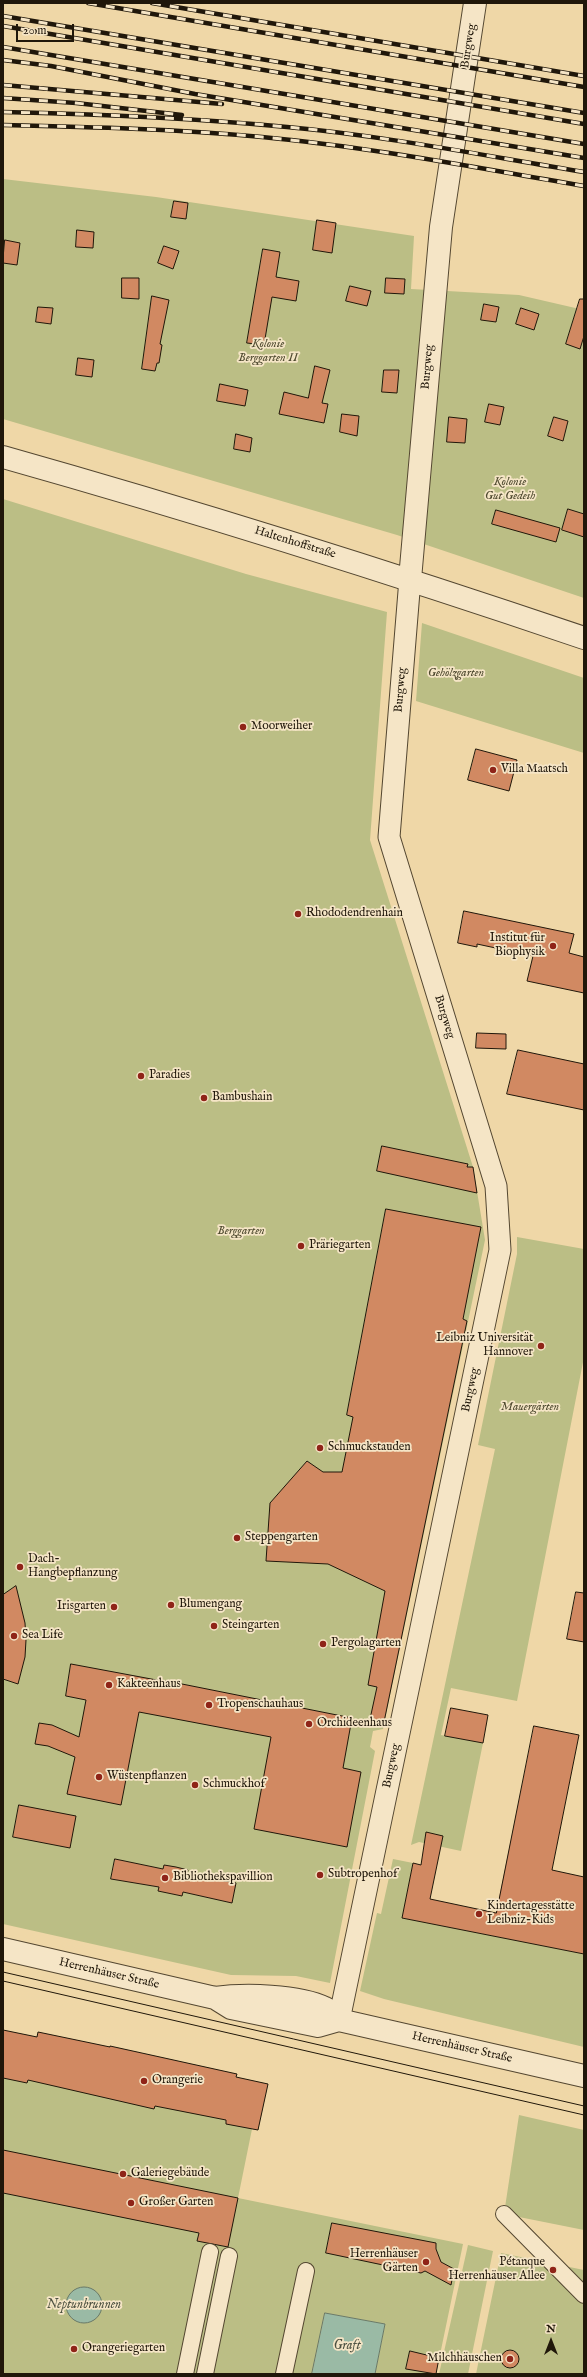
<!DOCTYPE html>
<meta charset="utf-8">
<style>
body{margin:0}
#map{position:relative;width:587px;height:2377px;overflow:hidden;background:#efd7a7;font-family:"IM FELL English",serif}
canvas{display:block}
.frame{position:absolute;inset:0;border:4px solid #20170a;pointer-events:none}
.north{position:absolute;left:531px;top:2321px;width:40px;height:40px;-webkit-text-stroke:3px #f5e5c6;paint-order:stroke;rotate:0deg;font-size:11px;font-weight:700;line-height:16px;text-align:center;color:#20170a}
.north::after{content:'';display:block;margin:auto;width:14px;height:18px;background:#20170a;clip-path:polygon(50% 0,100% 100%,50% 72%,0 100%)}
.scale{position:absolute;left:16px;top:24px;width:58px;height:18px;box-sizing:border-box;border:2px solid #20170a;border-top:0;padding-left:5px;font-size:12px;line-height:14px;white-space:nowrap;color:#20170a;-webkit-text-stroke:3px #f5e5c6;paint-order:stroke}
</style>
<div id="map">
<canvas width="587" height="2377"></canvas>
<div class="frame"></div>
<div class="north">N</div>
<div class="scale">20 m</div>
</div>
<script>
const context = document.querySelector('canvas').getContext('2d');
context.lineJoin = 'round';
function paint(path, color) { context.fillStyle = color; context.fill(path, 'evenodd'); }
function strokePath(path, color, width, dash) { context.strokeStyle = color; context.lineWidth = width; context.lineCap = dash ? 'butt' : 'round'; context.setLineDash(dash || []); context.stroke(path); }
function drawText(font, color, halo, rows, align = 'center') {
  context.font = font + ' "IM FELL English",serif'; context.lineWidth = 3.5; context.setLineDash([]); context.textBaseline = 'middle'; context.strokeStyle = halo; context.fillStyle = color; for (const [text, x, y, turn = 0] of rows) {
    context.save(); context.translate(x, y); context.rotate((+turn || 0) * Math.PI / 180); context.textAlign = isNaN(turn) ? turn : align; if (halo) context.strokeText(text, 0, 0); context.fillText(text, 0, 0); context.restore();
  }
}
paint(new Path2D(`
 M3 179 156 197 414 236 411 289 519 295 584 310V598L397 535 3 419Z
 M3 499 246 574 387 612 370 840 473 1167 485 1240 383 1729 373 1731 370 1747 375 1751 330 1983 296 1976 231 1975 3 1924ZM115 1859 163 1869 164 1865 188 1870 187 1874 235 1883 232 1903 183 1892 182 1896 158 1891 159 1887 111 1879Z
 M422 623 584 678V753L416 701Z
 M517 1237 584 1249V1357L517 1701 451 1688 441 1735 483 1743 461 1851 419 1842 411 1845 495 1449 478 1445 517 1254Z
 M393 1859 413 1863 403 1918 584 1954V2047L384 1999 360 1991 377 1913 381 1914Z
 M3 2030 37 2037 38 2032 109 2047 110 2046 237 2074 236 2077 268 2084 258 2130 252 2129 238 2198 463 2244 436 2374H375L385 2324 325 2313 312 2374H3Z
 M519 2115 584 2130V2230L504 2214Z
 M468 2245 493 2251 468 2374H439Z
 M501 2253 584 2270V2374H476Z`), '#bbbe85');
const water = new Path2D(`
 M66 2305a18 18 0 1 1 36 0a18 18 0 1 1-36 0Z
 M325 2313 385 2324 375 2374H312Z`);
paint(water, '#9abaa5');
strokePath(water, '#697967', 1);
const building = new Path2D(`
 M174 201 188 203 186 219 171 217Z
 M317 220 336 223 332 253 313 250Z
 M77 230 94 232 93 248 76 247Z
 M5 240 20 243 17 265 3 263Z
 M164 246 179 251 173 269 158 263Z
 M263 249 280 252 276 277 299 281 296 301 272 297 264 345 247 343Z
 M122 278H139V299L122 298Z
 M386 278 405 279 404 294 385 293Z
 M350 286 371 291 367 306 346 301Z
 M152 296 169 300 160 344 162 345 159 363H157L155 371 142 369Z
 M580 299H584V336L580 349 566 344Z
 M484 304 499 307 496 322 481 320Z
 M38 307 53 308 51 324 36 322Z
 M521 308 539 314 534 330 516 324Z
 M78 358 94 360 92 377 76 375Z
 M315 366 330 370 322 403 328 404 324 423 279 414 284 392 308 398Z
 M384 370H399L397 393 382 392Z
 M220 384 248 390 245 406 217 401Z
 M489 404 504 407 500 425 485 422Z
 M342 414 359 416 357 436 340 432Z
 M449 417 467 419 465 443 447 442Z
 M554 417 568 421 563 441 548 436Z
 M236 434 252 438 250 452 234 449Z
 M568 509 584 514V537L562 530Z
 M496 510 560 528 556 542 492 524Z
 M476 749 517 760 509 791 468 780Z
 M464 911 574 934 569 953 584 957V993L527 981 533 956 477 944V947L458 943Z
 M477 1033 506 1034V1049L476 1048Z
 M518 1050 584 1064V1110L507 1094Z
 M382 1146 468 1164 467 1167H473L477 1193 377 1171Z
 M386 1209 481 1227 463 1319 467 1321 384 1722 370 1719 377 1687 368 1685 385 1591 328 1564 266 1561 270 1503 307 1461 323 1472H342L353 1417 347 1415Z
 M16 1586 25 1623 26 1640 25 1657 18 1684 3 1679V1595Z
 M576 1592 584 1593V1642L567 1639Z
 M71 1664 162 1681V1680L352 1718 343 1768 361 1772 347 1847 254 1829 271 1737 139 1712 121 1805 67 1794 75 1757 48 1746 35 1744 39 1723 52 1725 79 1737 86 1700 66 1696Z
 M451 1708 488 1715 483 1743 445 1736Z
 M534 1726 579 1735 552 1870 584 1877V1954L402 1918 413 1863 421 1865 426 1832 443 1836 430 1899 496 1913Z
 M19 1805 76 1816 70 1848 13 1837Z
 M115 1859 163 1869 164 1865 176 1867 188 1870 187 1874 236 1883 232 1903 183 1892 182 1896 158 1891 159 1887 111 1879Z
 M3 2030 37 2037 38 2032 110 2047V2046L237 2074 236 2077 268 2084 258 2130 226 2124V2120L155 2106 154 2109 28 2080 27 2083 3 2078Z
 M3 2150 238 2198 228 2247 197 2241 199 2233 3 2193Z
 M332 2223 436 2243V2249L441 2262 454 2269 451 2285 425 2271 421 2273 326 2253Z
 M501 2359a9 9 0 1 1 18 0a9 9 0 1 1-18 0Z
 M410 2351 439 2358 436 2374 406 2369Z`);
paint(building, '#d18962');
strokePath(building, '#20170a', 1);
const pedestrian = new Path2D(`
 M504 2214 584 2295
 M185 2374 210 2252
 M205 2374 229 2256
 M284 2374 306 2271`);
const minor = new Path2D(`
 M339 2020 500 1250 496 1186 389 837 410 579`);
const tertiary = new Path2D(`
 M3 457C198 512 392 573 584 638
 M410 579 441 227 475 3
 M3 1949 215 1998 231 2008 318 2026 339 2020
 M215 1998C244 1994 299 1995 325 2008 330 2010 335 2016 339 2020L584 2076`);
strokePath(pedestrian, '#544731', 18);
strokePath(minor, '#544731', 23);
strokePath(tertiary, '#544731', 24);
strokePath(pedestrian, '#f5e5c6', 16);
strokePath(minor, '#f5e5c6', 21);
strokePath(tertiary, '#f5e5c6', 22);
strokePath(new Path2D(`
 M3 1972 584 2106
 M3 1981 584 2115`), '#20170a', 1);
const rail = new Path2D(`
 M88 3 584 87
 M152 3 584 76
 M3 16 584 113
 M3 26 584 124
 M3 47 584 144
 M3 60 51 66 195 94 584 158
 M3 85 222 104
 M3 98 76 103 182 115
 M3 112C98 114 193 118 287 127 387 136 486 156 584 172
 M3 125C90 127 176 129 262 137 370 147 477 168 584 186`);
strokePath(rail, '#20170a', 4.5);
strokePath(rail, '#f5e5c6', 3, [9]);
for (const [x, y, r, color] of [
 [243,727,4,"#8f2418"],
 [493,770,4,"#8f2418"],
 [298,914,4,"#8f2418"],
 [553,946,4,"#8f2418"],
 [141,1076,4,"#8f2418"],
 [204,1098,4,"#8f2418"],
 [301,1246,4,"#8f2418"],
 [541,1346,4,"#8f2418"],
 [320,1448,4,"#8f2418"],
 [237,1538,4,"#8f2418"],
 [20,1567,4,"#8f2418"],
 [171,1605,4,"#8f2418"],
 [114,1607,4,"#8f2418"],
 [214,1626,4,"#8f2418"],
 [14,1636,4,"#8f2418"],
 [323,1644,4,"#8f2418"],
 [109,1685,4,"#8f2418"],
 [209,1705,4,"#8f2418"],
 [309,1724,4,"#8f2418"],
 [99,1777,4,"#8f2418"],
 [195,1785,4,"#8f2418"],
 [320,1875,4,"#8f2418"],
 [165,1878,4,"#8f2418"],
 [479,1914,4,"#8f2418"],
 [144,2081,4,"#8f2418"],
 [123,2174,4,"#8f2418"],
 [131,2203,4,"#8f2418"],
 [426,2262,4,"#8f2418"],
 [553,2270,4,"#8f2418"],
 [74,2349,4,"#8f2418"],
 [510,2359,4,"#8f2418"]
]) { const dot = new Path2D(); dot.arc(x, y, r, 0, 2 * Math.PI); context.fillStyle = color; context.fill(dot); strokePath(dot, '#f5e5c6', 1.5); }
drawText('12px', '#20170a', '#f5e5c6', [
 ["Burgweg",469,46,-81],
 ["Burgweg",428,367,-85],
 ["Haltenhoffstraße",295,543,17],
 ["Burgweg",401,690,-85],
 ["Burgweg",444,1017,73],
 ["Burgweg",471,1390,-78],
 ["Burgweg",392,1766,-78],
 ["Herrenhäuser Straße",109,1974,13],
 ["Herrenhäuser Straße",462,2048,13]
]);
drawText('italic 12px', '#4e492f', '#f5e5c6', [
 ["Kolonie",268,345],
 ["Berggarten II",268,359],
 ["Kolonie",510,483],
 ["Gut Gedeih",510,497],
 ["Gehölzgarten",456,674],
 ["Berggarten",241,1232],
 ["Mauergärten",530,1408]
]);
drawText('12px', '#20170a', '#f5e5c6', [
 ["Moorweiher",251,727],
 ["Villa Maatsch",501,770],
 ["Rhododendrenhain",306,914],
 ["Institut für",545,939,"right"],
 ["Biophysik",545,953,"right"],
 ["Paradies",149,1076],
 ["Bambushain",212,1098],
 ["Präriegarten",309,1246],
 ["Leibniz Universität",533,1339,"right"],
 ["Hannover",533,1353,"right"],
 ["Schmuckstauden",328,1448],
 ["Steppengarten",245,1538],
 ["Dach-",28,1560],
 ["Hangbepflanzung",28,1574],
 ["Blumengang",179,1605],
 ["Irisgarten",106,1607,"right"],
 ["Steingarten",222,1626],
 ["Sea Life",22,1636],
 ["Pergolagarten",331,1644],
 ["Kakteenhaus",117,1685],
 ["Tropenschauhaus",217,1705],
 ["Orchideenhaus",317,1724],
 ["Wüstenpflanzen",107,1777],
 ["Schmuckhof",203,1785],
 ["Subtropenhof",328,1875],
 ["Bibliothekspavillion",173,1878],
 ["Kindertagesstätte",487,1907],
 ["Leibniz-Kids",487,1921],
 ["Orangerie",152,2081],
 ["Galeriegebäude",131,2174],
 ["Großer Garten",139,2203],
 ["Herrenhäuser",418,2255,"right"],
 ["Gärten",418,2269,"right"],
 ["Pétanque",545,2263,"right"],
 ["Herrenhäuser Allee",545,2277,"right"],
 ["Orangeriegarten",82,2349],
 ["Milchhäuschen",502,2359,"right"]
], 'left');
drawText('italic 13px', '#4b5040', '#f5e5c6', [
 ["Neptunbrunnen",84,2305],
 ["Graft",347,2346]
]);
</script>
